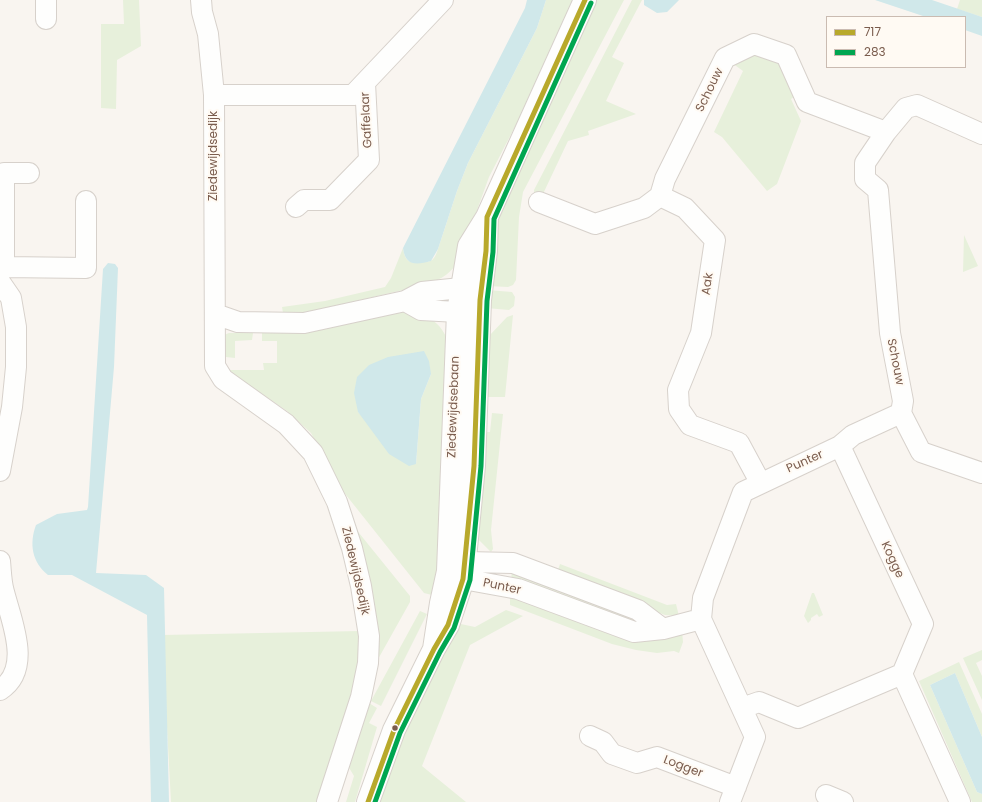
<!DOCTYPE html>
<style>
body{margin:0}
#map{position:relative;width:982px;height:802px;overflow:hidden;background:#f9f5f0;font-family:Poppins,sans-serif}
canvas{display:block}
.legend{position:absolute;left:826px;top:16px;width:140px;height:52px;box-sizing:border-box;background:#fffaf3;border:1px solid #cabbb1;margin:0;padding:5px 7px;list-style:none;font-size:12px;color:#7a5c4d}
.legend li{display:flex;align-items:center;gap:8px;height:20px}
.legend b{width:20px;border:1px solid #cabbb1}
</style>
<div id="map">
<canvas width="982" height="802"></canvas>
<ul class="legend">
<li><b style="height:5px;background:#b8a92b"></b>717</li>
<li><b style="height:5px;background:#00a651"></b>283</li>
</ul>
</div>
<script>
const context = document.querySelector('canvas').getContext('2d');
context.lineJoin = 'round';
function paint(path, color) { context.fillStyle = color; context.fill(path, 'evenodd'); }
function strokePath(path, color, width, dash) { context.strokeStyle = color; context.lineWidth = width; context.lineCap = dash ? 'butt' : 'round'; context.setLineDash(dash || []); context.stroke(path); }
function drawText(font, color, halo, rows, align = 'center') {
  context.font = font + ' Poppins,sans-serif'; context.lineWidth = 4; context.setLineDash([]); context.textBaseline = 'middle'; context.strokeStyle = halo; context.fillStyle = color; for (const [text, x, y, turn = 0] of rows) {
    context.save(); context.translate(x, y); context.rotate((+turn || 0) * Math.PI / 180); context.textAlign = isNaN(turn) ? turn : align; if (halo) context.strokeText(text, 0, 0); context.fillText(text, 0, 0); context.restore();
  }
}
paint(new Path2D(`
 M123 0H139L141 46 117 60 116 109 101 108V24H124Z
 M546 0H576L556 47 489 177 459 260C451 273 443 278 429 284L308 312 283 313 282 307 325 301 385 287 391 278 403 248C405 262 410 264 422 262 425 262 429 262 432 260 435 258 437 252 438 249L457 191 468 163 537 28Z
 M596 0H624L523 192 519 217 516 280 513 285 508 287 487 286 501 209 519 159 578 43Z
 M632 0H642L612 57 624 63 606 101 636 114 588 131 589 135 568 141 542 196 534 194V190Z
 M960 0H982V17L957 9Z
 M755 52 782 62 797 95 791 99 801 121 777 184 767 191 722 137 714 132 743 71 732 63Z
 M964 235 978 266 963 272Z
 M487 290 512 292 515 297 514 306 509 310 486 308Z
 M407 310C437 319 442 324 453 353L436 596 424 593 342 490 311 433 287 411 227 370H264L263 363H277V341H262V333L311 331ZM431 374 421 399 416 464 358 412Z
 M513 315 505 397H488L487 345 489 336 507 317Z
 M229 333H253L252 340 235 341V358L226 357 220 352 224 335Z
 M492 413 503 414 491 530 493 549 491 552 479 540 475 524 487 432H490Z
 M355 528 410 596V602L377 661Z
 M560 564 667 605 676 604 679 616 665 615 557 573Z
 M512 569 641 617V626L511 582Z
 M510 593 626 636 682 631 683 642 679 653 674 651 657 653 636 650 612 644 510 605Z
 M812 593H814L823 615 819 617 817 614 811 618V620L808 623 804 616Z
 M506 610 523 616 470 645 422 766 466 802H378L389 766 456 623 475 627Z
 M420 611 427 614 381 706 371 701Z
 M360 631 362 673 320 802H171L162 635Z
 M982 650V660L976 663 982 676V700L963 658Z
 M959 662 982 714V737L955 673 930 685 977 792 982 794V802H972L919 681Z
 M369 703 377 708 369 723 377 727 355 802H346L354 776 348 766Z`), '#e7f0db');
paint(new Path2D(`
 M527 0H546L537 28 468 163 457 191 438 249 431 261C416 265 405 266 403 248L525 8Z
 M644 0H679L667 12 657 13 644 5Z
 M875 0H932L982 17V36L965 30V17H926Z
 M108 263 115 264 118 268 114 367 96 573 146 575 164 588 169 802H151L147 615 72 575H48C32 562 29 544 36 525L57 514 87 510 88 507 103 269Z
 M424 351 429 361 431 374 421 399 416 464 409 466 389 454 358 412 354 393 357 377 369 365 388 357Z
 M955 673 982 737V794L977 792 930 685Z`), '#d0e8ea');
const minor = new Path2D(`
 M46 0V19
 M201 0 202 12 208 34 214 95 215 366 223 379 286 424 313 453 337 502 352 548 361 586 369 636 368 663 361 697 327 802
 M214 95H353L443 0
 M886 132 865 163V179L878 190 890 333 903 401 901 413
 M29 173H4V267L86 268V201
 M660 196 665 179 725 58 754 44 786 55 807 102 886 132 906 108 917 105 982 134
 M539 202 595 224 644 208 660 196 685 208 715 240 701 333 678 390 679 409 690 425 739 443 760 482
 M296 207 304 200H330L369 160 365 83
 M0 282 11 298 16 327V367L12 407 0 471
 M215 314 238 322 304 323 405 301 422 292 461 288 480 300 458 312 421 310 405 301
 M901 413 921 452 982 473
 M840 446 923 624 902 674 960 802
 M0 561C1 571 1 582 4 592 11 620 33 669 0 690
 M450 570 465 562 513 563 638 610 663 629
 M449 571 463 579 518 589 634 632 663 629 701 619
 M742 708 759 702 798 718 902 674
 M590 736 603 742 612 754 637 763 657 757 736 787
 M826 795 843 802
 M730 802 755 737 701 619 703 598 743 492 840 446 853 435 901 413`);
const tertiary = new Path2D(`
 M434 649 441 603 448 571 458 312 469 246 487 217 585 0
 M368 802 394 730 434 649 448 625 463 579 474 466 480 300 486 251 487 217`);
strokePath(minor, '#d7d1cb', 22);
strokePath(tertiary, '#d7d1cb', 24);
strokePath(minor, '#fefefd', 20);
strokePath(tertiary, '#fefefd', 22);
strokePath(new Path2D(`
 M368 802 394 730 434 649 448 625 463 579 474 466 480 300 486 251 487 217 585 0`), '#b8a92b', 5);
strokePath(new Path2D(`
 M375 802 400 733 440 652 454 628 470 580 481 466 487 301 493 252 494 219 591 3`), '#00a651', 5);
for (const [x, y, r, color] of [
 [395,728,3.5,"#7a5c4d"]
]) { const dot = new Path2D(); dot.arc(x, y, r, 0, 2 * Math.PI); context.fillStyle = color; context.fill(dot); strokePath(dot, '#fffaf3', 1.5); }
drawText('12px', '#7a5c4d', '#fffaf3', [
 ["Schouw",710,90,-64],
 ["Gaffelaar",367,120,-93],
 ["Ziedewijdsedijk",214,156,-90],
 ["Aak",708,284,-82],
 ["Schouw",895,362,79],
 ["Ziedewijdsebaan",454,407,-88],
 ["Punter",805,462,-24],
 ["Kogge",892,560,65],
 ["Ziedewijdsedijk",355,571,77],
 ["Punter",502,587,12],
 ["Logger",683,767,21]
]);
</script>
